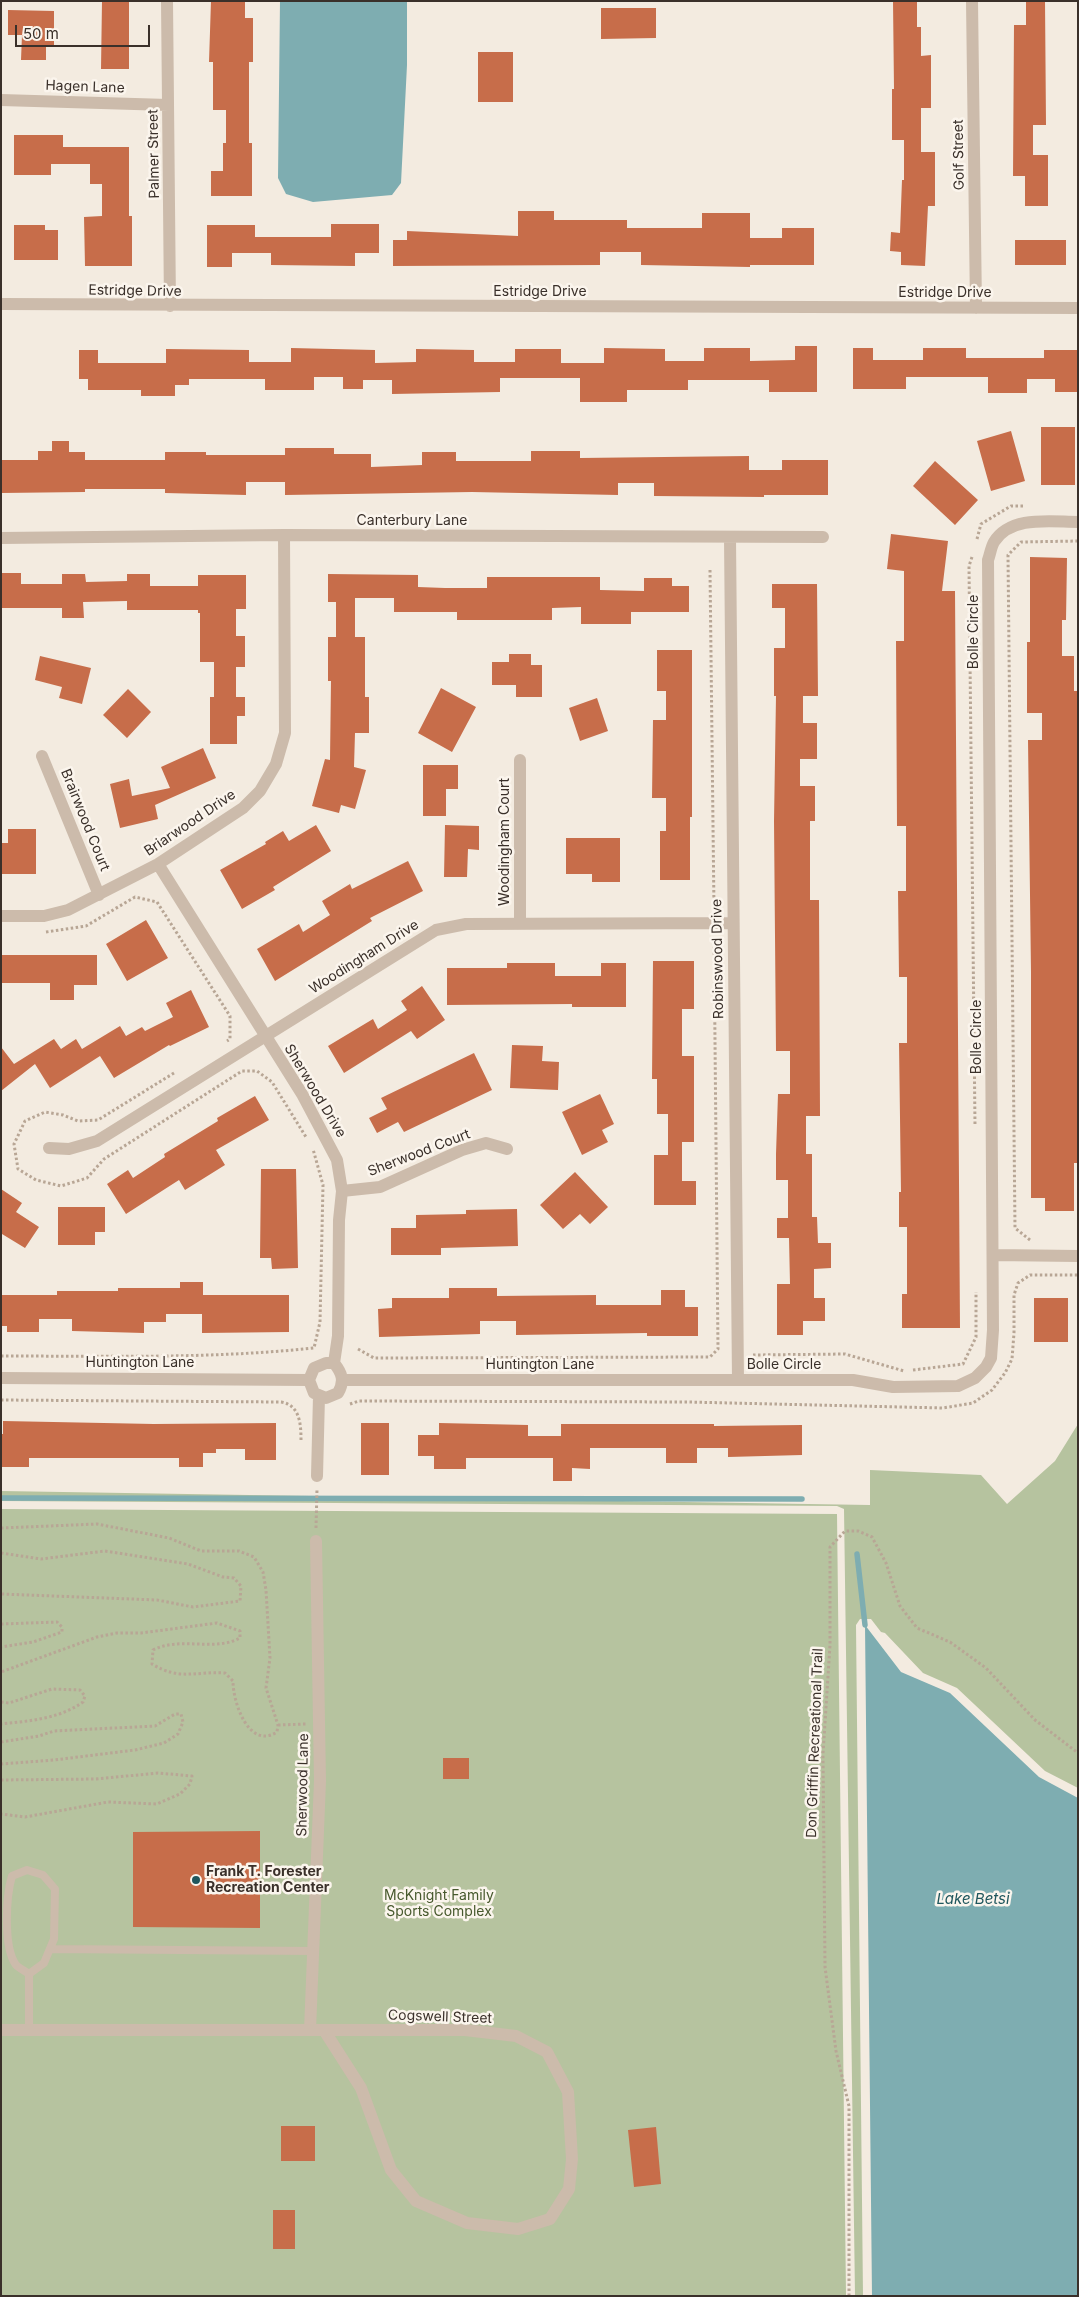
<!DOCTYPE html>
<style>
body{margin:0}
#map{position:relative;width:1079px;height:2297px;overflow:hidden;background:#f3ebe0;font-family:Inter,sans-serif}
canvas{display:block}
.frame{position:absolute;inset:0;border:2px solid #3a302a;pointer-events:none}
.scale{position:absolute;left:15px;top:25px;width:135px;height:22px;box-sizing:border-box;border:2px solid #3a302a;border-top:0;padding-left:6px;font-size:15px;line-height:18px;white-space:nowrap;color:#3a302a;-webkit-text-stroke:4px #fbf5ed;paint-order:stroke}
</style>
<div id="map">
<canvas width="1079" height="2297"></canvas>
<div class="frame"></div>
<div class="scale">50 m</div>
</div>
<script>
const context = document.querySelector('canvas').getContext('2d');
context.lineJoin = 'round';
function paint(path, color) { context.fillStyle = color; context.fill(path, 'evenodd'); }
function strokePath(path, color, width, dash) { context.strokeStyle = color; context.lineWidth = width; context.lineCap = dash ? 'butt' : 'round'; context.setLineDash(dash || []); context.stroke(path); }
function drawText(font, color, halo, rows, align = 'center') {
  context.font = font + ' Inter,sans-serif'; context.lineWidth = 5; context.setLineDash([]); context.textBaseline = 'middle'; context.strokeStyle = halo; context.fillStyle = color; for (const [text, x, y, turn = 0] of rows) {
    context.save(); context.translate(x, y); context.rotate((+turn || 0) * Math.PI / 180); context.textAlign = isNaN(turn) ? turn : align; if (halo) context.strokeText(text, 0, 0); context.fillText(text, 0, 0); context.restore();
  }
}
paint(new Path2D(`
 M1078 1424V1788L1045 1771 957 1688 923 1673 885 1633 881 1632 871 1619H860L856 1625 863 2296H855L844 1509 837 1506 1 1501V1491L870 1505V1470L981 1475 1007 1504 1055 1461Z
 M1 1509 837 1514 846 2296H1Z`), '#b6c39f');
paint(new Path2D(`
 M280 1H407V65L401 183 392 195 313 202 286 194 278 178Z
 M865 1625 901 1672 950 1693 1039 1777 1078 1798V2296H872Z`), '#7eadb1');
strokePath(new Path2D(`
 M1 1498 802 1499
 M857 1554 865 1625`), '#7eadb1', 5.5);
paint(new Path2D(`
 M102 1H129V69H101Z
 M211 1H245V18H253V62H249V143H252V196H211V171H223V143H226V110H213V62H209Z
 M893 1H917V27H921V56L931 55V108H921V152H935V206H928L925 266 901 265V252L890 251 891 232 900 233 902 180H904V140H892V89H894Z
 M1026 1H1045L1046 125H1033V155H1048V206H1025V176H1013L1014 25H1026Z
 M601 8H656V38L601 39Z
 M8 10 54 11V46H46V60H21L22 35H8Z
 M478 52H513V102H478Z
 M14 135H63V147H129V216H132V266H85L84 217 102 216V184H90V164H51V175H14Z
 M518 211H554V220H627V228H702V213H750V238H782V228H814V265H750V267L641 265V252H600V265L393 266V240H407V231L518 236Z
 M331 224H379V253H355V266L271 265V253H232V267H207V225H255V237H331Z
 M14 225H45V230H58V260H14Z
 M1015 240H1066V265H1015Z
 M795 346H817V392H769V380H688V390H627V402H580V378H500V392L392 394V380H363V389H343V377H314V390H265V379H189V385H175V396H141V390H88V379H79V350H98V363H166V349L249 350V362H291V348L375 350V363L416 362V349L474 350V362H515V349H561V363H604V348L665 349V361H704V348H750V361L795 360Z
 M853 348H873V360H923V348H966V358H1044V350H1078V392H1055V379H1027V393H988V377H906V389H853Z
 M1041 427H1075V485H1041Z
 M1011 431 1025 481 991 491 977 441Z
 M52 441H69V452H85V460H165V452H206V455H285V448H334V454H371V467L422 465V452H456V461H531V451H580V458L749 456V470H782V460H828V495H764V497L654 496V483H618V495L472 492 285 495V482H246V495L165 493V489H85V492L1 493V460H38V451H52Z
 M935 461 978 500 955 525 913 486Z
 M891 534 948 541 942 591H955L960 1328H902V1294H907V1227H899V1192H901L899 1043H907V977H899L898 891H906V826H897L896 641H904V571L887 569Z
 M1030 557 1067 558 1066 620H1062V656H1074V691H1078V1163H1074V1211H1045V1198H1031V972L1028 740H1042V713H1027V642H1030Z
 M1 573H21V584H62V574H85L86 582 127 581V574H150V586H198V575H246V609H236V636H245V667H236V697H245V716H237V744H210V697H214V662H200V613H198V610H127V601L83 602 84 618H62V608H1Z
 M328 574 418 575V587L445 588H487V577H600V590L644 591V578H672V586H689V612H631V624H581V607L552 608V620H457V612H394V598H355V637H365V697H369V733H355L354 767 366 770 355 809 341 805 339 813 312 806 325 759 330 760 331 681H328V637H336V602H328Z
 M772 584H817L818 696H803V723H817V759H800V786H815V821H810V900H819L820 1116H806V1154H812V1217H817L818 1243H831V1268L814 1269V1298H825V1321H803V1335H777V1284H790L789 1238H777V1218H788V1180H776V1154L778 1094H790V1051H776L774 821 776 696H774V648H785V608H772Z
 M657 650H692V817H690V880H660V831H666V798H652L653 720H666V691H657Z
 M509 654H531V665H542V697H516V685H492V662H509Z
 M40 656 91 668 82 704 59 698 62 687 35 680Z
 M441 688 476 707 452 752 418 733Z
 M128 689 151 712 127 738 103 715Z
 M597 698 608 731 580 741 569 708Z
 M203 748 216 778 155 805 158 819 120 828 110 784 129 779 132 796 170 788 161 767Z
 M423 765H458V789H446V816H423Z
 M316 825 331 851 273 887 275 890 242 909 220 870 266 844 265 842 283 831 289 841Z
 M445 825 479 826V850L468 849 467 877H444Z
 M8 829H36V874H1V843H8Z
 M566 838H620V882H592V874H566Z
 M408 861 423 891 370 918 372 921 275 981 257 949 299 924 303 932 330 915 322 901 350 884 352 889Z
 M146 920 168 958 127 981 106 944Z
 M1 955H97V985H74V1000H50V983H1Z
 M653 961H694V1009H682V1056H694V1142H682V1181H696V1205H654V1155H668V1114H657V1079H652Z
 M507 963H555V976H601V963H626V1007H572V1004L447 1005V968H507Z
 M422 986 445 1020 417 1039 411 1031 344 1073 328 1046 373 1019 378 1029 407 1010 401 1001Z
 M191 990 209 1027 170 1046 169 1045 114 1078 100 1056 50 1088 35 1064 1 1091V1047L14 1064 54 1039 61 1049 76 1039 82 1049 120 1026 126 1036 142 1027 145 1031 173 1017 166 1003Z
 M512 1045 543 1046 542 1061 559 1062 558 1090 510 1088Z
 M474 1053 492 1090 404 1132 398 1122 377 1133 369 1118 387 1109 381 1098Z
 M600 1094 614 1124 602 1130 608 1142 582 1155 562 1112Z
 M255 1096 269 1120 216 1150 225 1165 185 1190 179 1180 126 1214 107 1184 128 1170 133 1178 165 1157 164 1154 218 1121 217 1118Z
 M261 1169H296L298 1268 272 1269 271 1258H260Z
 M575 1172 608 1207 590 1224 580 1214 563 1229 540 1205Z
 M1 1189 22 1203 16 1212 39 1227 25 1248 2 1234 1 1235Z
 M58 1207H105V1232H95V1245H58Z
 M517 1209 518 1246 441 1248V1255H391V1228H416V1215L466 1214V1210Z
 M180 1282H203V1295H289V1332L202 1333V1314H166V1322H144V1333L72 1331V1319H39V1332H7V1326H1V1295H57V1291H118V1288H180Z
 M449 1288H497V1296L596 1295V1305H661V1290H685V1307H698V1336H647V1333L516 1335V1321H480V1334L379 1337 378 1309 392 1308V1298H449Z
 M1034 1298H1068V1342H1034Z
 M3 1421 154 1424 276 1423V1460H245V1449H216V1453H203V1467H179V1458H29V1467H2L1 1434H3Z
 M361 1423H389V1475H361Z
 M439 1423 528 1425V1436H561V1424H714V1426L802 1425V1455L728 1457V1448H697V1463H666V1448H590V1469L572 1468V1481H553V1458H466V1469H434V1456H418V1435H439Z
 M443 1758H469V1779H443Z
 M260 1831V1928L133 1927V1832Z
 M281 2126H315V2161H281Z
 M656 2127 661 2184 634 2187 628 2130Z
 M273 2210H295V2249H273Z`), '#c76d4a');
strokePath(new Path2D(`
 M977 539 981 524 1011 506H1025
 M972 557 969 566 975 1125
 M710 570 714 909
 M46 932 86 926 135 897 157 902 230 1016V1039L227 1041
 M174 1073 98 1120 78 1121 63 1115 45 1112 25 1121 14 1144 18 1169 36 1180 61 1186 87 1178 104 1159 242 1071H257L272 1082 306 1137
 M1030 1240 1015 1228 1008 555 1021 542 1078 541
 M358 1349 374 1358 710 1357 718 1349 714 938
 M753 1355 845 1354 904 1371
 M1 1356C106 1356 210 1359 314 1348L320 1322 323 1185 313 1149
 M913 1370 963 1364 976 1337V1292
 M1 1400 281 1402C300 1405 301 1424 301 1441
 M350 1404 359 1401 688 1402 943 1408 973 1403 992 1390 1005 1373 1012 1359 1014 1333V1295L1018 1283 1030 1275H1078
 M1 1528 97 1524 169 1538 201 1551H239L254 1557 263 1572 266 1590 270 1658 266 1688 278 1725 277 1732C249 1750 233 1703 233 1681L225 1673C197 1671 179 1681 152 1664L153 1650C180 1636 214 1652 240 1638V1631L217 1623 141 1633H117L97 1637 1 1672
 M316 1528 317 1489
 M1 1553 41 1559 105 1551 188 1564 223 1577 234 1578 241 1586 240 1601 193 1607 157 1600 1 1594
 M1 1624 57 1622 62 1627V1632L33 1642 1 1647
 M1 1702 9 1703 52 1689 80 1690 85 1696 83 1702C59 1719 29 1721 1 1724
 M278 1725 306 1724
 M1 1742 39 1736 54 1731 155 1726 175 1714H181L183 1722 178 1734 164 1743 135 1750 54 1760 1 1764
 M1 1780 96 1779 158 1773 192 1776 190 1784 180 1794 157 1804 108 1802 25 1817 1 1814
 M849 2296V2106L836 2051 825 1967 823 1754 830 1645V1547L845 1531H858L872 1537 886 1563 900 1606 917 1628 950 1642 986 1668 1035 1720 1078 1753`), '#b8a695', 3, [2.5, 2.5]);
strokePath(new Path2D(`
 M27 1870 43 1875 55 1889 54 1939 44 1963 29 1974C25 1971 19 1968 16 1965 3 1947 6 1896 12 1876Z
 M51 1949 313 1951
 M29 1974V2030`), '#ccbbab', 8);
strokePath(new Path2D(`
 M167 1 170 306
 M972 1 976 308
 M1 100 168 105
 M1 304 1078 308
 M1 538 284 535 823 537
 M730 538 738 1380
 M42 756 99 895
 M520 760V923
 M158 864 302 1094 337 1160 342 1191 339 1220 338 1336 334 1363
 M1 916H44L68 910 158 864 243 808 260 791 276 764 285 733 284 535
 M49 1148 69 1149 97 1141 436 930 466 924 733 923
 M342 1191 380 1187 462 1150 486 1143 507 1149
 M993 1255 1078 1256
 M326 1363H334C342 1373 345 1381 338 1393L326 1398 314 1393 309 1380 314 1368Z
 M1 1378 309 1380
 M343 1380H853L893 1387 958 1386 975 1378 986 1367 991 1358 993 1330 988 560C990 555 991 547 994 542 1011 515 1051 522 1078 522
 M317 1476 319 1396
 M1 2030H465L516 2036 547 2052 568 2092 572 2159 569 2189 550 2219 518 2229 467 2223 416 2201 391 2170 361 2088 324 2030
 M310 2030 320 1781 316 1541`), '#ccbbab', 12);
for (const [x, y, r, color] of [
 [196,1880,5,"#1f565d"]
]) { const dot = new Path2D(); dot.arc(x, y, r, 0, 2 * Math.PI); context.fillStyle = color; context.fill(dot); strokePath(dot, '#fbf5ed', 2); }
drawText('14px', '#3a302a', '#fbf5ed', [
 ["Hagen Lane",85,87,2],
 ["Palmer Street",154,154,-91],
 ["Golf Street",959,155,-91],
 ["Estridge Drive",135,291,1],
 ["Estridge Drive",540,292],
 ["Estridge Drive",945,293],
 ["Canterbury Lane",412,521],
 ["Bolle Circle",974,632,-90],
 ["Brairwood Court",85,820,68],
 ["Briarwood Drive",190,823,-34],
 ["Woodingham Court",505,842,-90],
 ["Woodingham Drive",364,957,-32],
 ["Robinswood Drive",718,959,-91],
 ["Bolle Circle",977,1037,-90],
 ["Sherwood Drive",315,1091,59],
 ["Sherwood Court",419,1153,-21],
 ["Huntington Lane",140,1363],
 ["Huntington Lane",540,1365],
 ["Bolle Circle",784,1365],
 ["Don Griffin Recreational Trail",815,1743,-88],
 ["Sherwood Lane",303,1785,-89],
 ["Cogswell Street",440,2017,2]
]);
drawText('bold 14px', '#3a302a', '#fbf5ed', [
 ["Frank T. Forester",206,1872],
 ["Recreation Center",206,1888]
], 'left');
drawText('14px', '#47592d', '#fbf5ed', [
 ["McKnight Family",439,1896],
 ["Sports Complex",439,1912]
]);
drawText('italic 15px', '#1f565d', '#fbf5ed', [
 ["Lake Betsi",973,1899]
]);
</script>
